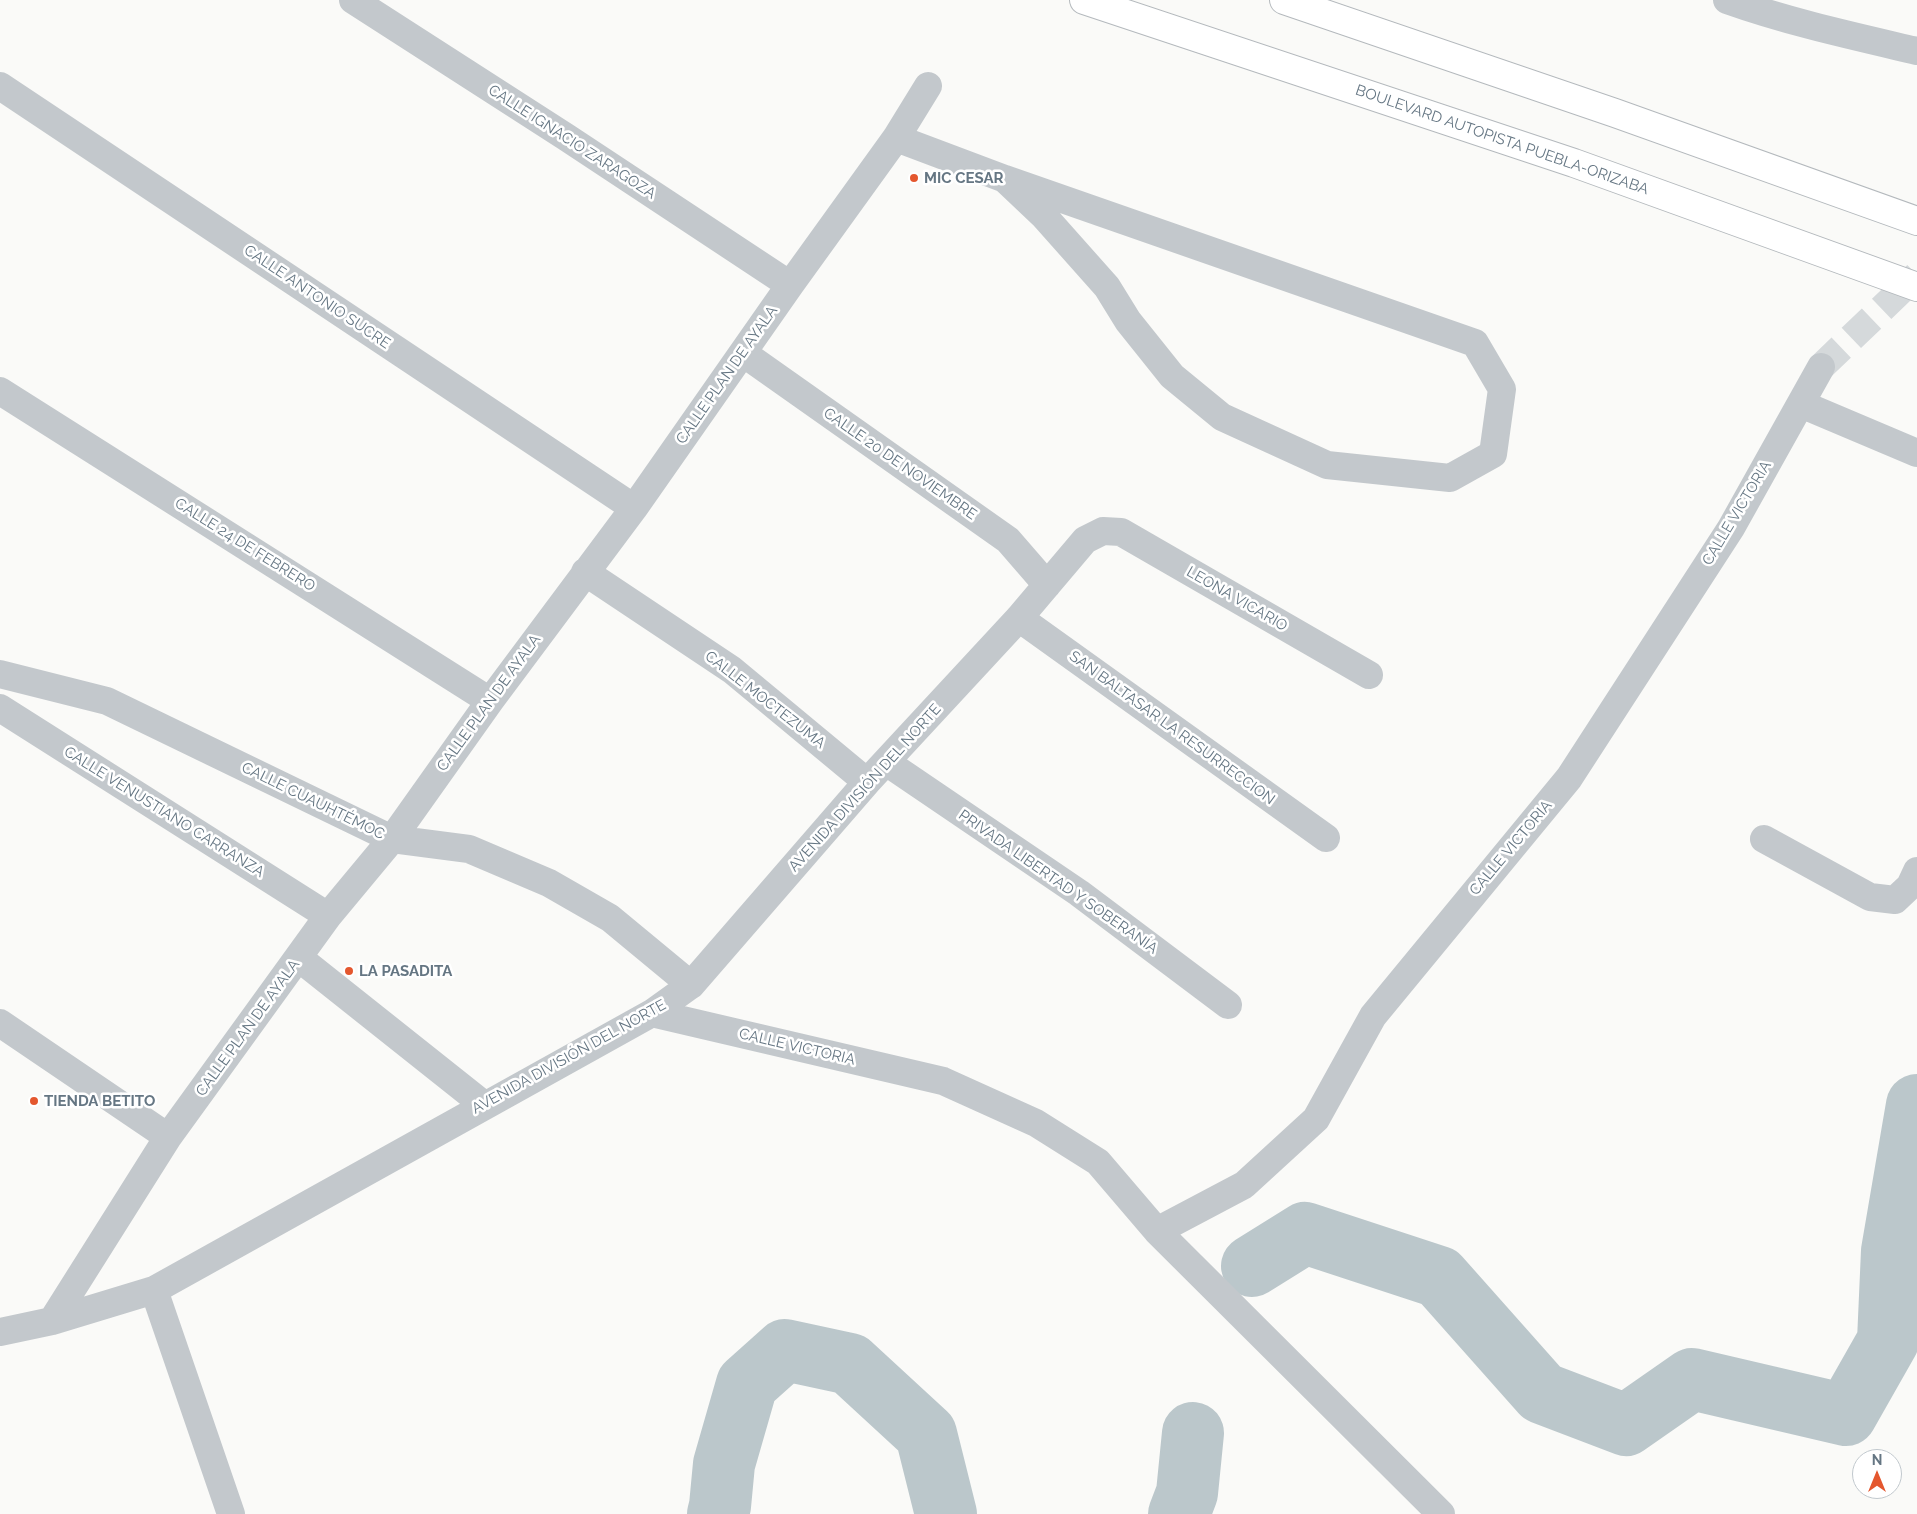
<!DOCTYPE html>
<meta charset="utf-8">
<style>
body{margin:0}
#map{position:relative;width:1917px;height:1514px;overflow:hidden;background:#fafaf8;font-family:Raleway,sans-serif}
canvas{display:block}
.north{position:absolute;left:1852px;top:1449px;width:50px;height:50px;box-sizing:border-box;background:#fff;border:1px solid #c1c8cd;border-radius:50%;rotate:0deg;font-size:14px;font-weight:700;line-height:20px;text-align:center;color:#657683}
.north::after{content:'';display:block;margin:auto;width:18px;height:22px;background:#e4572e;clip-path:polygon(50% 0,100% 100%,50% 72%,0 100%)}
</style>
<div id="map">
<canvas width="1917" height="1514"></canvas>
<div class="north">N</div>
</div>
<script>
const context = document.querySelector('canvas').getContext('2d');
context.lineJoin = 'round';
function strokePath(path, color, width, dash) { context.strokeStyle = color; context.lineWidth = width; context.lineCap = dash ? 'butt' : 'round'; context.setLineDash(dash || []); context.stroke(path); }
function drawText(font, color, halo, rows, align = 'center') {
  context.font = font + ' Raleway,sans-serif'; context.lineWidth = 5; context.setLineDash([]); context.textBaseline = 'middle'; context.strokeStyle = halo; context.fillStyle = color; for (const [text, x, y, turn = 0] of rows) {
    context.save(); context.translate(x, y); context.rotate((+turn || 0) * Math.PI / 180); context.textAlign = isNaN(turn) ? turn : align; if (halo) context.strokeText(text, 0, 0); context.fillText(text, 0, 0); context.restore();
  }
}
strokePath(new Path2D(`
 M1252 1266 1305 1233 1439 1277 1542 1393 1626 1425 1692 1379 1846 1415 1888 1341 1892 1251 1917 1105
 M718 1514 720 1506 724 1464 747 1384 785 1350 850 1364 926 1434 946 1514
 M1179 1514 1187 1493 1193 1433`), '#bbc7cb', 62);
strokePath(new Path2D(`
 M1821 367 1917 275`), '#d5d9db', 28, [28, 14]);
const highway = new Path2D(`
 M1084 0 1574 163 1917 287
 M1284 0 1615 113 1917 221`);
strokePath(highway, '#b4b9bd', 30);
strokePath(new Path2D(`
 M353 0 566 137 790 285
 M1727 0C1789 22 1853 36 1917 51
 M0 86 634 508
 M896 138 1005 179 1475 343 1502 389 1493 454 1450 478 1327 465 1222 417 1172 376 1128 321 1107 287 1043 215 1005 179
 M743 353 1008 540 1047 585
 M0 391 490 701
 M1801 404 1917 453
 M585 572 732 670 867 782
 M1019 618 1326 838
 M0 674 107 701 392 839 469 849 549 883 610 918 691 985
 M0 708 328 916
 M886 762 1079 893 1228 1005
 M1764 839 1870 897 1895 900 1910 886 1917 871
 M299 958 484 1105
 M652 1013 943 1081 1036 1123 1098 1162 1157 1231 1441 1514
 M0 1023 168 1137
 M1157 1231 1244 1185 1316 1119 1373 1016 1569 778 1731 528 1821 367
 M154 1290 231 1514
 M52 1321 168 1137 328 916 392 839 490 701 634 508 790 285 896 138 928 86
 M0 1332 52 1321 154 1290 652 1013 691 985 867 782 1019 618 1085 540 1103 531 1121 532 1369 675`), '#c3c8cc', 28);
strokePath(highway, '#fff', 28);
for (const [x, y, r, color] of [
 [914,178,5,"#e4572e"],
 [349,971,5,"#e4572e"],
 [34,1101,5,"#e4572e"]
]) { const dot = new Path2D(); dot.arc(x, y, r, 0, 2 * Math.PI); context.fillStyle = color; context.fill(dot); strokePath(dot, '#fff', 2); }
drawText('15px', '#657683', '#fff', [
 ["BOULEVARD AUTOPISTA PUEBLA-ORIZABA",1502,140,19],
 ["CALLE IGNACIO ZARAGOZA",572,142,33],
 ["CALLE ANTONIO SUCRE",317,297,34],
 ["CALLE PLAN DE AYALA",727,375,-55],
 ["CALLE 20 DE NOVIEMBRE",900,464,35],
 ["CALLE VICTORIA",1737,513,-59],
 ["CALLE 24 DE FEBRERO",245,545,32],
 ["LEONA VICARIO",1237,599,30],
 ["CALLE MOCTEZUMA",765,700,38],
 ["CALLE PLAN DE AYALA",489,703,-54],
 ["SAN BALTASAR LA RESURRECCION",1172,728,36],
 ["AVENIDA DIVISIÓN DEL NORTE",865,788,-48],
 ["CALLE CUAUHTÉMOC",313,801,26],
 ["CALLE VENUSTIANO CARRANZA",164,812,32],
 ["CALLE VICTORIA",1511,848,-50],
 ["PRIVADA LIBERTAD Y SOBERANÍA",1058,882,35],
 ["CALLE PLAN DE AYALA",248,1028,-54],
 ["CALLE VICTORIA",797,1047,13],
 ["AVENIDA DIVISIÓN DEL NORTE",569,1057,-29]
]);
drawText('bold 15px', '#657683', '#fff', [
 ["MIC CESAR",924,178],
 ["LA PASADITA",359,971],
 ["TIENDA BETITO",44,1101]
], 'left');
</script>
